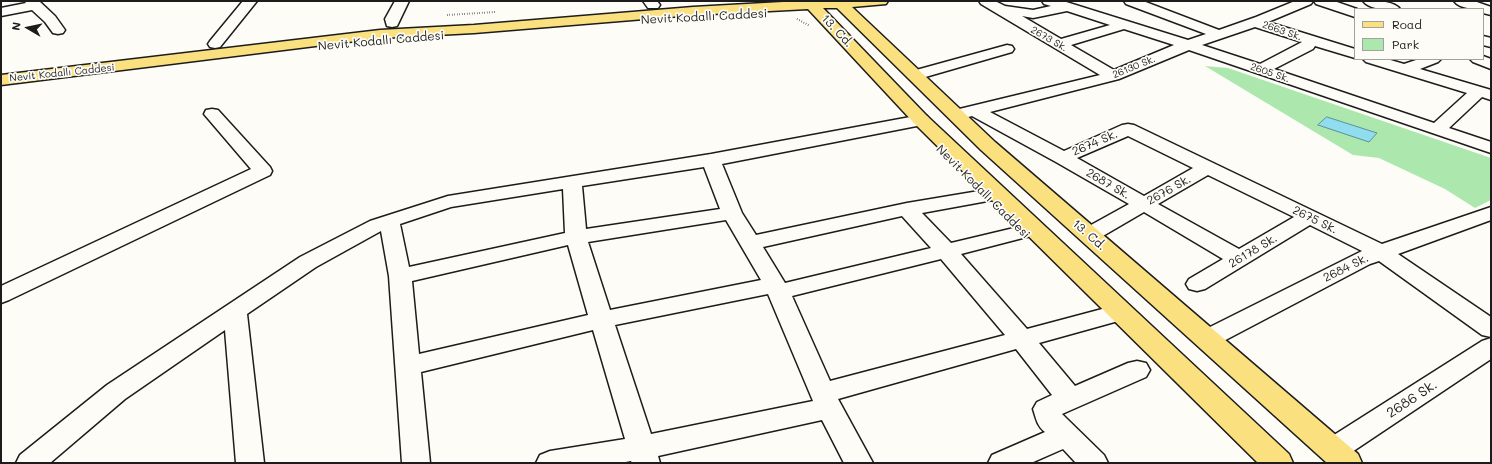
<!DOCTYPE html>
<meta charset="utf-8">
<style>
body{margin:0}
#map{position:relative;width:1492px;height:464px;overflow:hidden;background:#fdfcf7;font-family:Mali,sans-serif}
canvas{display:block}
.frame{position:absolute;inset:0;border:2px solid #1c1c1c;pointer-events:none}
.legend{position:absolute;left:1354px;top:8px;width:130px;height:52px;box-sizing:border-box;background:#fdfcf7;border:1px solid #a3a29f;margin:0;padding:5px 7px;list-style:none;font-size:12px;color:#1c1c1c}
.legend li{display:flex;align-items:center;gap:8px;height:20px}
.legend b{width:20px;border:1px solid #a3a29f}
.north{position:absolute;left:8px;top:8px;width:40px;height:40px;-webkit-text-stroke:3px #fdfcf7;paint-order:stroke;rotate:279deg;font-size:11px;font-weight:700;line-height:16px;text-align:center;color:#1c1c1c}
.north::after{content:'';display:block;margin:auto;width:14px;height:18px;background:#1c1c1c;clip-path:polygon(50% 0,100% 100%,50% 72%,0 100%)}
</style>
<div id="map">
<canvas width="1492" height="464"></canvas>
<div class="frame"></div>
<ul class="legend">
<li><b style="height:5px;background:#fbe080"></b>Road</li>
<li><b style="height:11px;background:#ace8ad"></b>Park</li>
</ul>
<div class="north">N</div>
</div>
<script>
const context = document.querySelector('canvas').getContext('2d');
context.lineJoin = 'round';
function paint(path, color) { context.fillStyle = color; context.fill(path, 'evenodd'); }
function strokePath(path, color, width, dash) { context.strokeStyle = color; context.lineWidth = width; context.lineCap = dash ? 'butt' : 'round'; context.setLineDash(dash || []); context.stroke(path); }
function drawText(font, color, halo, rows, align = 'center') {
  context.font = font + ' Mali,sans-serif'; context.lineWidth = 3.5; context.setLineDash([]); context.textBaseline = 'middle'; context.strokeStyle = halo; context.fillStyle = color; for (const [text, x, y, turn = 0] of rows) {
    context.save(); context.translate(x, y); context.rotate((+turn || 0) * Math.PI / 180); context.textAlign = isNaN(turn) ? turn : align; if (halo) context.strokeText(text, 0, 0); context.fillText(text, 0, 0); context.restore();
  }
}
paint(new Path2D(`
 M1205 66 1228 68 1491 158V200L1475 208 1445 189 1379 158 1353 155Z`), '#ace8ad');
const water = new Path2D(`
 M1327 117 1377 133 1369 142 1318 125Z`);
paint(water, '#8fddee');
strokePath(water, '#61909a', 1);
const minor = new Path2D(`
 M24 1H39L55 16 65 30 63 33 58 34 53 33 45 22 32 10 1 16V8L26 3Z
 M243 1H257L220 47 215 48 210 47 208 44 210 41Z
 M395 1H409L397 26 392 27 387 26 385 19Z
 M643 1H657L660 5 658 8H648Z
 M979 1H995L1005 6 1033 10 1051 6 1044 4 1042 1H1063L1188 40 1206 34 1126 4 1124 1H1143L1219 30 1256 17 1295 1H1313L1311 4 1268 22 1355 49V58L1315 46 1313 49 1274 69 1434 123 1467 93 1366 62 1363 59H1387L1404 64 1419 59H1441L1438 62 1420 69 1491 90V100L1482 97 1449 128 1491 142V153L1189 50 1119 79 990 112 1064 151 1122 125 1128 124 1134 125 1382 244 1491 207V220L1398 254 1491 317V337L1482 335 1379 261 1370 264 1216 345 1207 348 1198 345 1195 339 1198 333 1362 251 1310 225 1205 289 1197 291 1189 289 1186 284 1189 279 1223 259 1144 212 1096 240 1089 241 1082 240 1078 235 1082 230 1129 204 1056 162 972 116 957 120 951 119 948 115 951 111 1100 75 981 4ZM1067 11 1110 25 1061 39 1022 16 1033 18ZM1255 27 1302 42 1260 64 1202 45ZM1124 29 1174 45 1114 70 1071 45ZM1128 136 1193 168 1144 196 1077 158ZM1208 175 1294 217 1239 249 1158 204Z
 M1314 1H1334L1357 9H1355V17L1316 4Z
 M1363 1C1374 1 1393 0 1400 9 1389 9 1371 11 1363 1Z
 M1454 1H1474L1491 7V15L1483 13V9C1474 9 1460 9 1454 1Z
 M1483 36 1491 38V47L1483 45Z
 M1007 45 1012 46 1014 49 1012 52 915 80 909 78 907 75 909 72Z
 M1483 56 1491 59V69L1473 62 1470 59H1483Z
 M212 109 218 110 270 167 272 171 270 175 9 300 1 303V286L251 169 204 114 206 110Z
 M921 115 927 116 930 120 927 124 722 164 742 213 756 235 907 203 997 188 1004 190 1007 194 1004 198 922 213 951 243 1035 223 1042 225 1045 229 1042 233 961 254 1027 329 1121 304 1129 306 1133 312 1129 318 1039 343 1075 386 1128 363 1137 361 1146 363 1150 370 1146 377 1062 414 1104 455 1108 463H1076L1063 449 1031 463H988L992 455 1045 432C1037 426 1036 418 1033 409L1037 402 1052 395 1016 349 838 399 873 463H844L822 420 658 456 660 463H632L631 461 620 463H536L540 455 550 451 625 439 593 330 421 372 430 463H402L389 276 381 231 316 267 247 314 264 463H236L225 330 125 399 50 463H16L20 455 107 385 300 257 370 221 448 196 711 154ZM704 167 720 209 586 229 582 186ZM563 189 565 233 409 267 400 224 451 207ZM902 216 931 248 785 283 763 247ZM726 220 761 280 610 310 588 242ZM568 245 588 315 419 354 412 281ZM941 259 1005 335 830 381 792 296ZM768 294 813 401 651 434 615 325Z
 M1491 338V359L1343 458 1333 462 1323 458 1319 450 1323 442 1482 341Z`);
const major = new Path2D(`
 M801 1H888L886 4 852 7 995 142 1358 454 1362 463H1327L981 150 837 8H823L927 116 1289 454 1293 463H1258L915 124 808 9 693 15 474 33 380 38 1 85V75L380 30 474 25 693 7Z`);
strokePath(minor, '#1c1c1c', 3);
strokePath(major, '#1c1c1c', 3);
strokePath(new Path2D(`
 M447 15 496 12
 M797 19 810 26`), '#1c1c1c', 2, [0.5, 2]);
paint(minor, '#fdfcf7');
paint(major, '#fbe080');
drawText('10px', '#1c1c1c', '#fdfcf7', [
 ["2663 Sk.",1282,31,19],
 ["2673 Sk.",1049,39,30],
 ["26130 Sk.",1134,67,-22],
 ["Nevit Kodallı Caddesi",62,73,-6],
 ["2605 Sk.",1270,73,19]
]);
drawText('12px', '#1c1c1c', '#fdfcf7', [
 ["Nevit Kodallı Caddesi",704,17,-3],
 ["13. Cd.",837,31,47],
 ["Nevit Kodallı Caddesi",381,41,-5],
 ["2674 Sk.",1095,143,-23],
 ["2687 Sk.",1108,184,30],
 ["2676 Sk.",1169,190,-29],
 ["Nevit Kodallı Caddesi",983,192,45],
 ["2675 Sk.",1315,220,26],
 ["13. Cd.",1089,235,41],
 ["26178 Sk.",1253,251,-31],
 ["2684 Sk.",1346,268,-26]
]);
drawText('14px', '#1c1c1c', '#fdfcf7', [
 ["2686 Sk.",1412,399,-33]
]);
</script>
